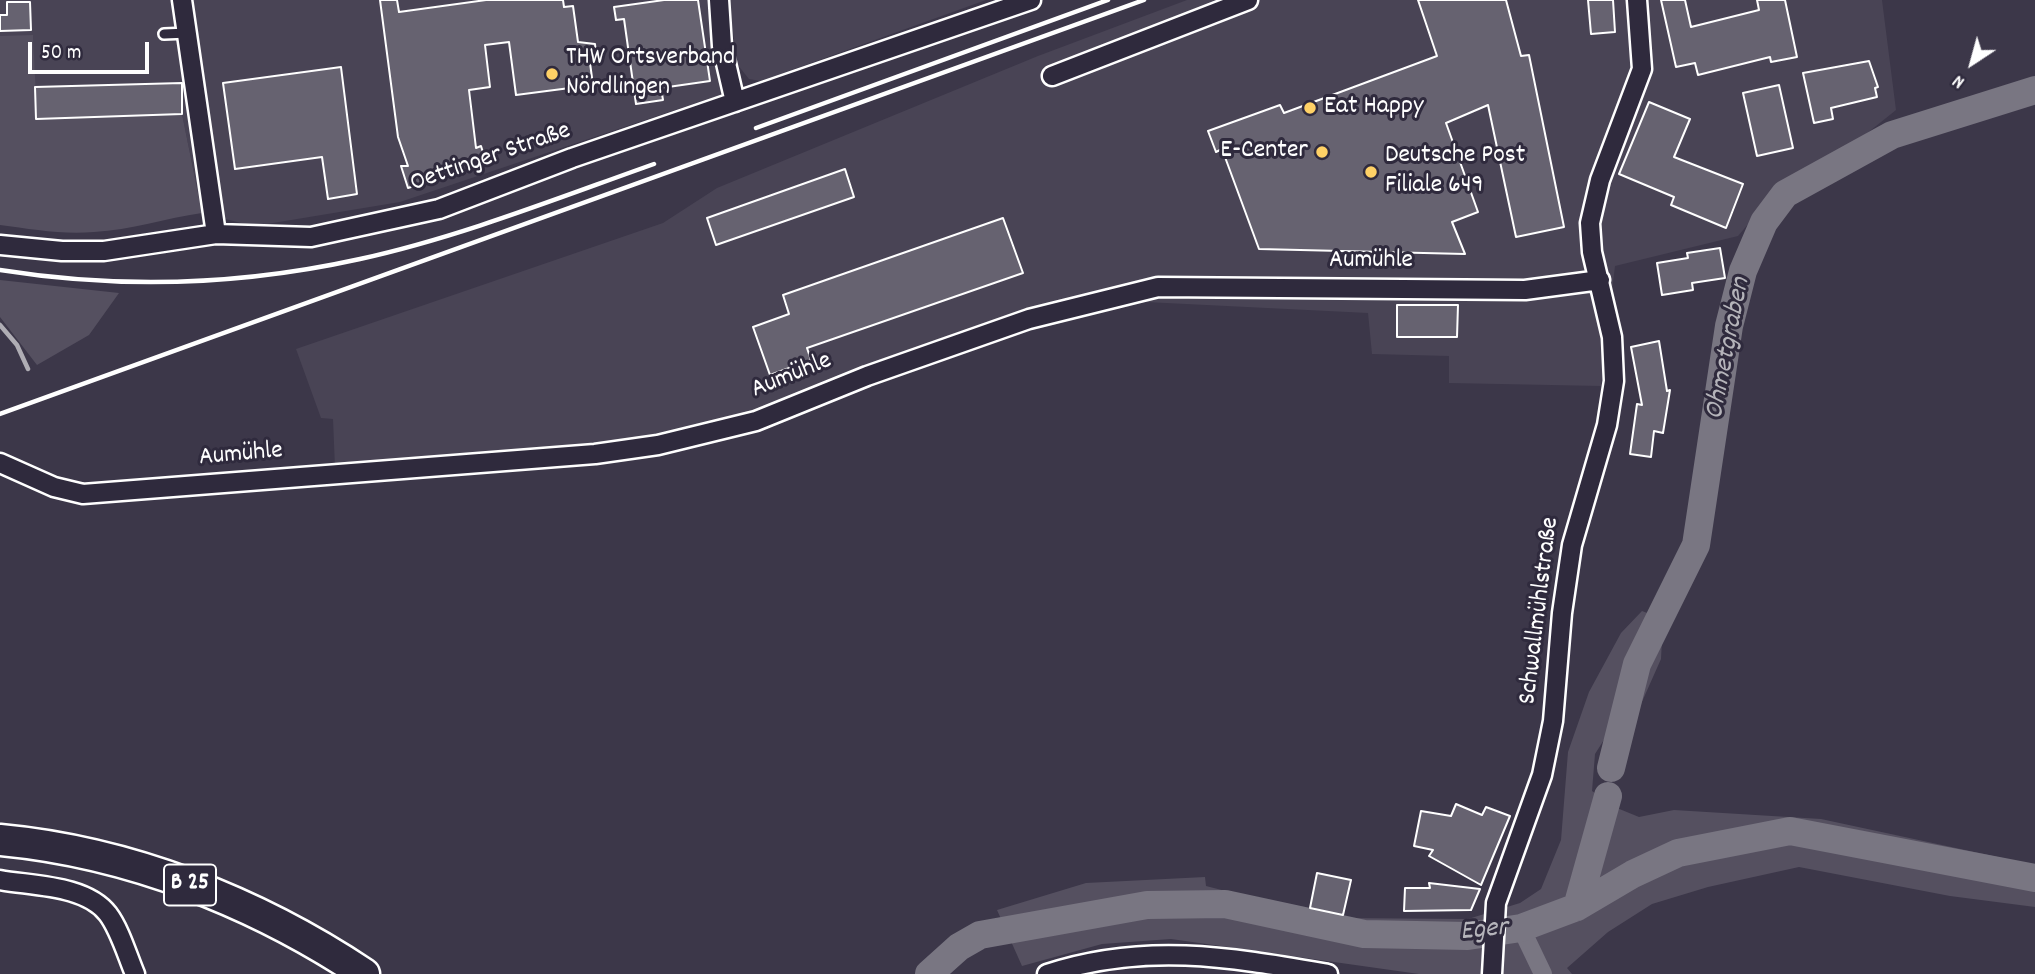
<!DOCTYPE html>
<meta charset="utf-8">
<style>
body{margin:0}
#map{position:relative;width:2035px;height:974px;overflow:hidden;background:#3c3749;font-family:Dekko,sans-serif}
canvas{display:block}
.north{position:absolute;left:1937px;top:28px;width:70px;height:70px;-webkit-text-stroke:5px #2f2a3d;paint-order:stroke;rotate:216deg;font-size:19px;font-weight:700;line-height:28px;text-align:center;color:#fff}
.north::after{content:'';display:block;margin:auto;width:24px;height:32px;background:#fff;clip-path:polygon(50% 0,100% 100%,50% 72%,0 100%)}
.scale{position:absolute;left:28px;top:42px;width:121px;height:32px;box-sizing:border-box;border:4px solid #fff;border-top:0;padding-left:9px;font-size:21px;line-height:24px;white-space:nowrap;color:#fff;-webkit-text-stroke:5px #2f2a3d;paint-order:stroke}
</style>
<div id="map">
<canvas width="2035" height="974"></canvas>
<div class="north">N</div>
<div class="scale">50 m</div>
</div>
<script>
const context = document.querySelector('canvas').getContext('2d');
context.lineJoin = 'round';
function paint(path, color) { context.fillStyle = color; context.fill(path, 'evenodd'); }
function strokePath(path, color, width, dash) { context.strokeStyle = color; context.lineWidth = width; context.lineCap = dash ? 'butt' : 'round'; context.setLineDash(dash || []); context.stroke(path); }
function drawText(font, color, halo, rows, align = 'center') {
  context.font = font + ' Dekko,sans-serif'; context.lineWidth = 6; context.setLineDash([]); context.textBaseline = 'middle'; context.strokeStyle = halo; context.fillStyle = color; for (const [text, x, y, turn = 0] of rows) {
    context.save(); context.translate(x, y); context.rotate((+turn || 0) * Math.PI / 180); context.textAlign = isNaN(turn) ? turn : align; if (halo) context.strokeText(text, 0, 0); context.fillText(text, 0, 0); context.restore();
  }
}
paint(new Path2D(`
 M0 0H711L724 84 720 95 400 202 267 224H245L202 213 182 114 36 119 33 36H0Z
 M729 0H986L761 81 749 79 737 64Z
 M1187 0H1882L1896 110 1810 179 1772 196 1738 236 1615 266 1601 386 1449 383V356L1372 354 1368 313 1085 299 705 433 335 468 333 419 321 418 296 349 663 223 717 188 1038 56Z`), '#494455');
paint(new Path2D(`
 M33 35 37 118 182 114 202 213C166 218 131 230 94 232 63 235 31 229 0 225V36Z
 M0 280 119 293 89 335 37 365 0 317Z
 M1642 611 1663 619 1661 659 1641 704 1607 735 1595 754 1592 791 1617 808 1639 817 1674 810 1821 819 2035 865V907L1950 896 1799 867 1708 887 1652 904 1608 932 1567 968 1572 974H1419L1171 939 1102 944 1022 966 997 910 1086 883 1205 877 1206 886 1331 918 1468 919 1520 903 1541 889 1561 840 1568 752 1589 692 1621 633Z`), '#555060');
strokePath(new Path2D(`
 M0 325 17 345 28 369`), '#afadb4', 4.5);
strokePath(new Path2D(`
 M1521 928 1543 974`), '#797682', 18);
strokePath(new Path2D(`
 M1611 768 1637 664 1696 545 1729 326 1743 271 1764 222 1785 194 1892 135 2035 90
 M1577 907 1608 796
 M929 974 959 947 980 935 1147 905 1225 904 1364 934 1468 936 1521 928 1577 907 1633 874 1678 853 1790 831 2035 878`), '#797682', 28);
const building = new Path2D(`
 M380 0H397L399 12 486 0H563L564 7 573 6 578 42 595 44 597 62 590 63 593 85 516 95 509 42 485 45 490 87 469 90 476 148 481 146 486 162 408 188 401 166H408L398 137Z
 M664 0H698L710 81 661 88 663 100 636 104 624 19 616 20 614 7Z
 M1418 0H1506L1521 56 1529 55 1564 227 1516 237 1488 105 1446 123 1478 212 1452 222 1465 254 1259 249 1222 149 1216 152 1208 131 1280 105 1284 113 1437 56Z
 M1588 0H1613L1615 32 1591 34Z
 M1661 0H1685L1691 27 1759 10 1757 0H1785L1797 57 1771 62 1770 57 1698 75 1695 63 1676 67Z
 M7 2H30L31 30 0 31V15H7Z
 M1869 61 1878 87 1875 88 1877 97 1831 108 1833 119 1814 123 1803 73Z
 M341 67 357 194 328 199 322 157 235 169 223 83Z
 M182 83V114L36 119 35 87Z
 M1779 85 1793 148 1757 156 1743 93Z
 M1649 102 1690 119 1674 157 1743 184 1726 228 1671 205 1674 197 1619 174Z
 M845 169 854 197 716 245 707 218Z
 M1003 218 1023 273 807 348 811 360 770 375 753 327 789 314 783 295Z
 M1720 248 1725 278 1692 283 1693 290 1662 295 1657 263 1688 258 1687 253Z
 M1397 305H1458L1457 337H1397Z
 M1659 341 1667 391 1670 390 1663 433 1654 431 1651 457 1630 454 1637 404 1642 405 1631 347Z
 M1456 804 1482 815 1486 807 1510 816 1481 885 1429 856 1433 850 1414 846 1421 811 1451 816Z
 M1317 873 1351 880 1343 915 1310 908Z
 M1429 883 1480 889 1471 910 1404 911 1405 888H1430Z`);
paint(building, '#666270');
strokePath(building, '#fff', 2);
const service = new Path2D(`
 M164 34 188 33`);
const minor = new Path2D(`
 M182 0 216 234
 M719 0 722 46 735 102
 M1052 76 1248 0
 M0 245 62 251H104L216 234 311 237 439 209 572 158 1031 0
 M0 463 54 487 83 494 595 454 658 445 756 421 867 376 1029 319 1158 287 1525 290 1600 280
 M0 880C33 886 86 885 108 914 120 930 127 955 135 974
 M1047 974C1145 942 1229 957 1328 974
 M1492 974 1496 903 1542 775 1553 721 1562 613 1572 545 1607 425 1614 381 1612 337 1592 252 1590 223 1600 180 1642 69 1637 0`);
const primary = new Path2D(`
 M0 840C129 852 256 902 364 974`);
strokePath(service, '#fff', 14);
strokePath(minor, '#fff', 23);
strokePath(primary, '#fff', 35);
strokePath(service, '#2f2a3d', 9);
strokePath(minor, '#2f2a3d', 18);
strokePath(primary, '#2f2a3d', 30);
strokePath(new Path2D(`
 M756 128 1108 0
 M0 270C119 289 242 285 360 259 460 237 558 198 654 164
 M0 414 1144 0`), '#fff', 4.5);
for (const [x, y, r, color] of [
 [552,74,7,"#ffd166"],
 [1310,108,7,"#ffd166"],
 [1322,152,7,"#ffd166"],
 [1371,172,7,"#ffd166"]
]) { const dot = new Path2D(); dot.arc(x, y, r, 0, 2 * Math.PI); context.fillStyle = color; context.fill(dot); strokePath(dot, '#2f2a3d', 2.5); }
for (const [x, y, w] of [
 [190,885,52]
]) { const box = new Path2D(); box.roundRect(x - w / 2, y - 20.5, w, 41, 5); context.fillStyle = '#2f2a3d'; context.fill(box); strokePath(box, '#fff', 2); }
drawText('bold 24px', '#fff', null, [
 ["B 25",190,885]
]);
drawText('26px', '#fff', '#2f2a3d', [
 ["THW Ortsverband",566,59],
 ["Nördlingen",566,89],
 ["Eat Happy",1324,108],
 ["E-Center",1308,152,"right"],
 ["Deutsche Post",1385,157],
 ["Filiale 649",1385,187]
], 'left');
drawText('26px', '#fff', '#2f2a3d', [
 ["Oettinger Straße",491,159,-19],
 ["Aumühle",1371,262],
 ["Aumühle",792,377,-22],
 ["Aumühle",241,456,-5],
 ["Schwallmühlstraße",1541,611,-83]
]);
drawText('italic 28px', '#b5b4ba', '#2f2a3d', [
 ["Ohmetgraben",1730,349,-79],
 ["Eger",1484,932,-6]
]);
</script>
